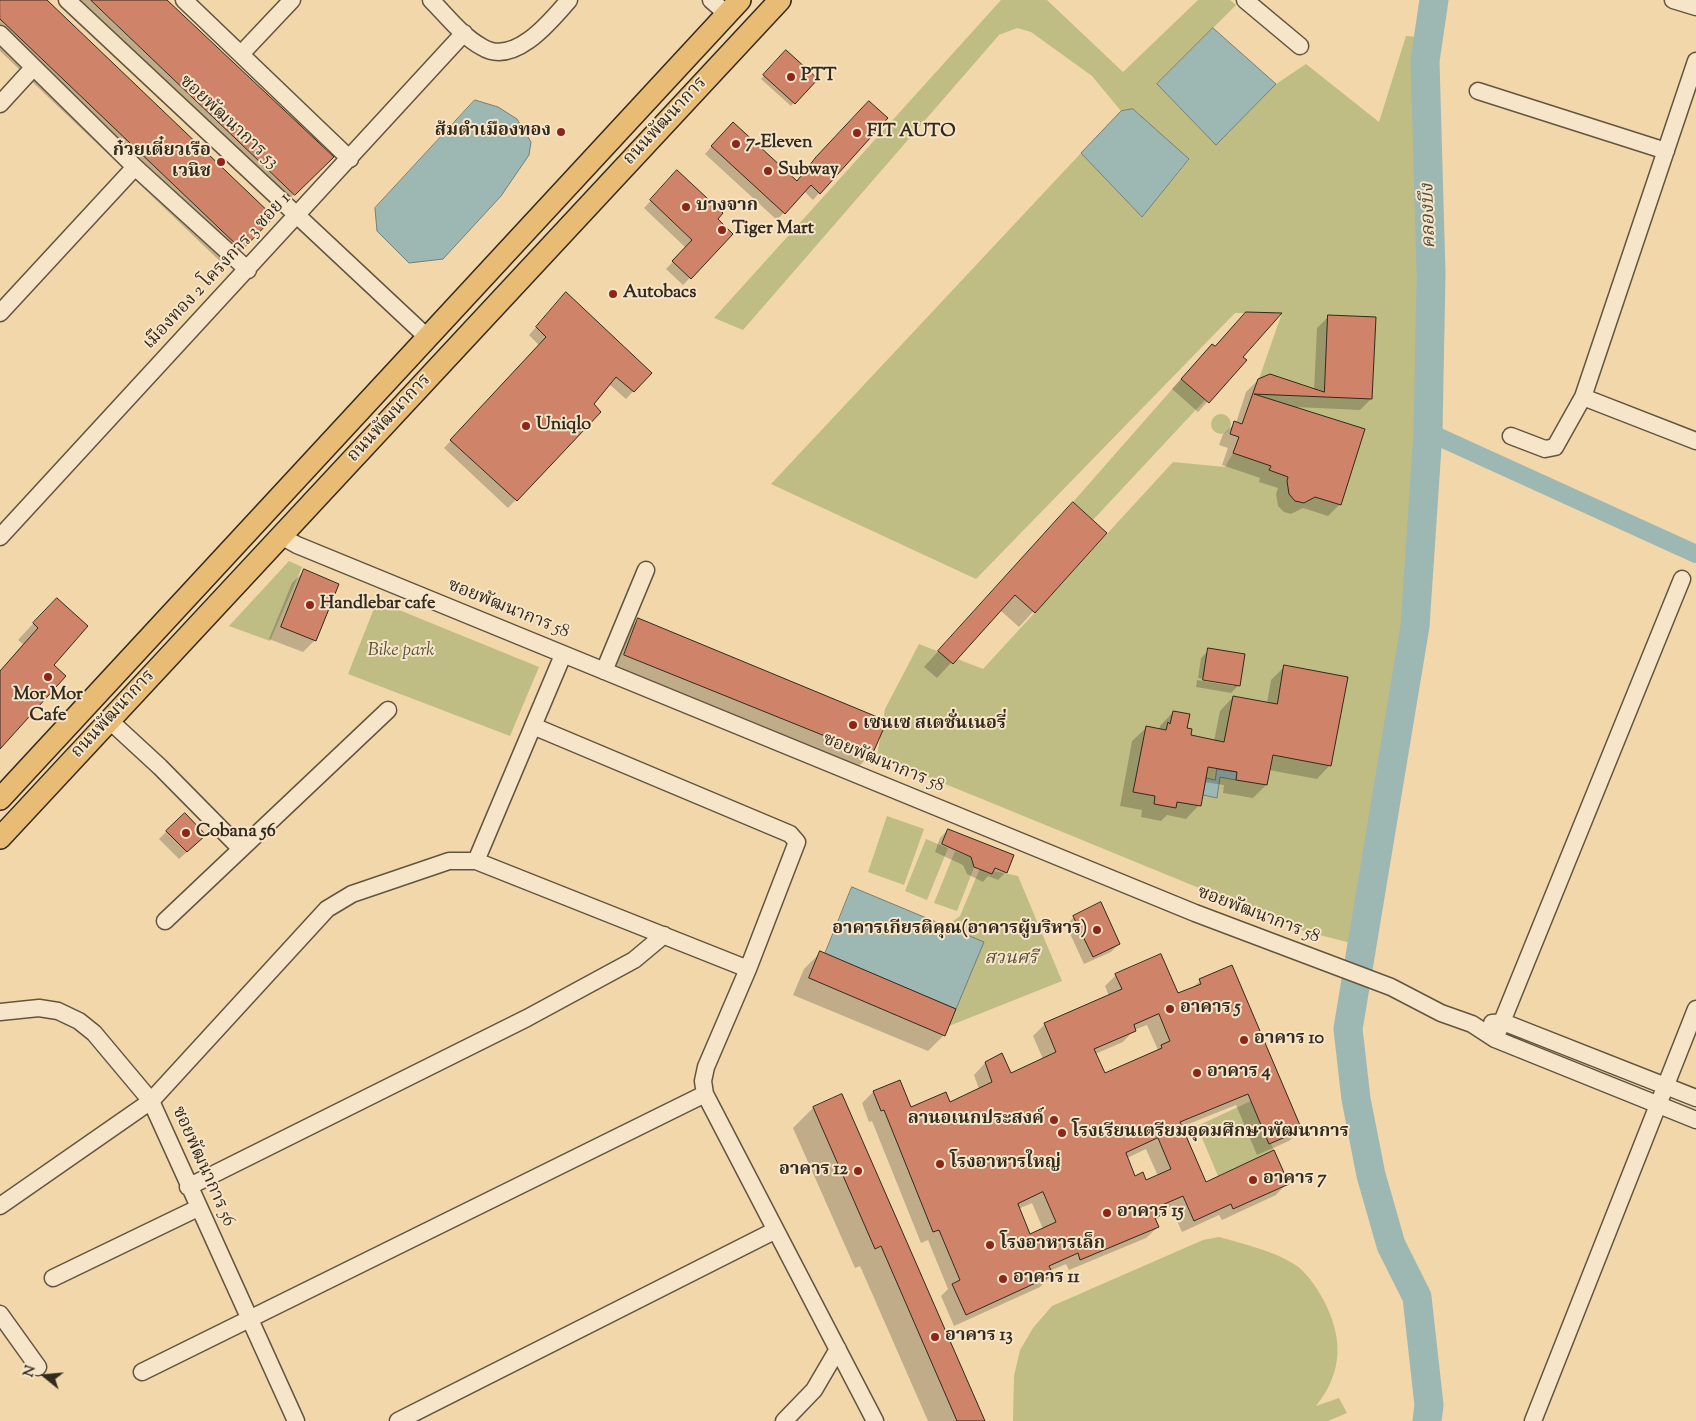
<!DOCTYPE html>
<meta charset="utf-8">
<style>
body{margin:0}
#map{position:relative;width:1696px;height:1421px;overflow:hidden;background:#f1d7aa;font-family:"Sorts Mill Goudy",serif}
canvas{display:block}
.north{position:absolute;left:20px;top:1351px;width:50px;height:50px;-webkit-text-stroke:4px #f6e5c8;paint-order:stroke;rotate:287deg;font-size:14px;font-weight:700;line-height:20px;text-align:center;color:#332a1d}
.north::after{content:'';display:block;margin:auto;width:18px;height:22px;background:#332a1d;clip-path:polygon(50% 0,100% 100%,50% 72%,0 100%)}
</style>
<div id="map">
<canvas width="1696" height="1421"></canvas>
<div class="north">N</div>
</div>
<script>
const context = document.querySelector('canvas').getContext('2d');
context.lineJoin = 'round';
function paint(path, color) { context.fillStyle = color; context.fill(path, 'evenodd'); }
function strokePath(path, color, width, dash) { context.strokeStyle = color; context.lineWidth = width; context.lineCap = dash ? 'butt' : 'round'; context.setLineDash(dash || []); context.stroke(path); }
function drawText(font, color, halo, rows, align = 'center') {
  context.font = font + ' "Sorts Mill Goudy","Noto Serif Thai",serif'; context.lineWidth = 4; context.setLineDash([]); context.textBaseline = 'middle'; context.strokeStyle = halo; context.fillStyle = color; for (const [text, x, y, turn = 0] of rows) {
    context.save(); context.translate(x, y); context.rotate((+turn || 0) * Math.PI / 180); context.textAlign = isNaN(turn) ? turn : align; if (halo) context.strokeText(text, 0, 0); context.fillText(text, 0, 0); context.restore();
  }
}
paint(new Path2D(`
 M1001 0H1047L1123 72 1198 0H1230L1236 5 1157 84 1216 145 1276 84 1306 64 1379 122 1406 36 1418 37C1416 209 1420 382 1408 554 1400 685 1375 814 1351 943L1304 931 877 756 885 709 919 644 983 669 1173 462 1225 467 1233 453 1282 313H1235L976 579 771 484 1081 153 1142 217 1189 160 1133 109 1121 111 1092 76 1031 32 1017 28 999 35 743 330 714 318Z
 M1181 379 1205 400 1093 520 1073 502Z
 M1211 424a10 10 0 1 1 20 0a10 10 0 1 1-20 0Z
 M289 561 302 567 270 641 229 626Z
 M377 601 539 667 510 736 348 674Z
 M887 816 924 829 904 885 868 872Z
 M926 839 948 848 927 900 905 891Z
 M955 851 977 860 957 911 934 903Z
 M980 868 1018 876 1062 981 944 1028 977 941 945 927 960 916Z
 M1251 1101 1274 1150 1218 1176 1197 1126Z
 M1219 1237C1244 1244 1271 1250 1294 1264 1307 1272 1316 1287 1323 1299 1343 1337 1344 1371 1316 1406L1339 1398 1347 1413 1328 1421H1013L1014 1376 1020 1350 1033 1328 1052 1306 1203 1240Z`), '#c0bd84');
const water = new Path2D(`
 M1213 28 1276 84 1216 145 1157 84Z
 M475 100 498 107 517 119 531 142 529 155 501 196 443 259 409 263 377 231 375 208Z
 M1133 109 1189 159 1142 217 1081 153 1121 111Z
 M1217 769 1237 772 1236 780 1220 777 1217 798 1203 795 1206 778 1215 780Z
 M852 887 984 942 956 1009 825 954Z`);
paint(water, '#9db8b2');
strokePath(water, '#737f76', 1);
paint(new Path2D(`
 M0 0H45L272 217 225 266 0 51Z
 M58 0H165L316 174 277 210Z
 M786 52 816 79 791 106 761 79Z
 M869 103 886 118 813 200 804 191 777 220 705 154 726 130 796 182 809 165Z
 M671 179 732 234 683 285 666 269 686 248 644 208Z
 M559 301 650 373 626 399 609 384 592 404 600 412 508 508 444 448 540 346 529 335Z
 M1329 316 1371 399 1360 410 1295 407 1340 504 1328 516 1303 508 1291 514 1284 512 1278 506 1276 494 1278 488 1259 482 1260 478 1222 465 1228 448 1219 445 1223 434 1236 423 1246 392 1258 380 1314 390 1317 328Z
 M1202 356 1241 357 1245 360 1198 412 1172 389Z
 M1058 518 1105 533 1019 627 1000 610 937 678 924 667Z
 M304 571 315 640 303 652 269 639 292 583Z
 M41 615 52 665 0 747V671L23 644 18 640Z
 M638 620 871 754 859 766 612 667 626 632Z
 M1209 650 1239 685 1231 693 1196 687 1197 680 1234 686V684L1198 678 1201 658Z
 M1285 666 1330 765 1317 779 1269 770 1266 785 1253 798 1223 793 1224 785 1204 782 1199 805 1186 819 1167 815 1161 821 1141 817 1142 810 1120 806 1132 741 1146 728 1159 730 1160 726 1173 712 1190 736 1214 741 1220 711 1233 697 1267 703 1271 680Z
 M184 814 197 843 179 859 159 839Z
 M948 830 1006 872 998 880 988 876 983 882 967 874 963 865 935 852 940 838Z
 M1074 917 1119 944 1111 952 1084 964 1066 925Z
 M820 953 944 1035 928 1051 793 995 804 969Z
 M1116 975 1177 995 1191 989 1200 981 1300 1130 1289 1141 1257 1155 1236 1105 1181 1127 1205 1183H1287L1276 1195 1222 1220 1219 1215 1182 1232 1171 1207 1160 1211 1162 1214 1155 1221 1158 1227 1146 1238 1069 1270 1066 1264 1050 1271 1052 1275 1040 1287 954 1326 941 1296 948 1289 928 1240 921 1243 872 1121 869 1122 862 1103 873 1092 900 1082 910 1108 950 1103 979 1089 974 1075 985 1063 1010 1075 1043 1059 1033 1036 1045 1024 1109 996 1105 986ZM1147 1025 1158 1050 1105 1075 1095 1054 1123 1042 1134 1030ZM1146 1149 1158 1176 1145 1182 1134 1177 1127 1158ZM1032 1203 1043 1229 1029 1235 1018 1209Z
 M813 1108 983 1421H928L860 1266 855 1268 793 1128Z`), '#0003');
strokePath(new Path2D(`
 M1428 432 1696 554`), '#9db8b2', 18);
strokePath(new Path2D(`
 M1427 1421 1429 1405 1417 1297 1391 1245 1371 1175 1356 1099 1348 1029 1415 626 1428 432 1431 273 1425 61 1434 0`), '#9db8b2', 29);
const building = new Path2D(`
 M0 0H47L274 217 242 250 0 19Z
 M91 0H167L334 157 295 195Z
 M786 50 818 79 795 104 763 75Z
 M869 101 888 118 820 194 811 185 785 214 711 146 733 122 797 181 816 157Z
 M677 170 723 213 718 219 733 234 691 279 672 261 692 240 650 200Z
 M566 292 652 373 634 392 616 377 594 404 601 412 517 501 450 440 546 337 536 327Z
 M1246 312 1282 313 1243 357 1247 360 1209 403 1181 379 1212 344 1215 346Z
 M1328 315 1376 317 1372 399 1254 394 1365 429 1341 505 1315 497 1304 503 1295 501 1289 494 1287 481 1288 477 1269 470 1271 466 1233 453 1239 437 1230 434 1234 421 1242 424 1258 379 1270 374 1324 392Z
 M1073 502 1107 533 1035 613 1015 595 953 664 938 651Z
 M304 569 339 584 316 641 281 627Z
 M57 598 88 626 54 665 66 676 0 749V671L38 628 33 623Z
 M638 618 887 721 872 755 624 655Z
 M1208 648 1245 654 1240 686 1203 680Z
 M1284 665 1348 677 1331 766 1273 755 1267 785 1236 780 1237 772 1208 767 1201 806 1177 802 1176 808 1154 804 1155 796 1133 792 1146 726 1166 730 1168 722 1170 724 1173 711 1190 714 1187 728 1192 729 1191 735 1224 742 1233 696 1277 704Z
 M185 813 206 835 187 852 166 831Z
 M948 829 1014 855 1007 873 995 868 992 874 974 867 971 857 942 844Z
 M1101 902 1120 944 1093 957 1073 916Z
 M820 951 956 1009 945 1036 809 978Z
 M1161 954 1178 993 1201 984 1199 979 1232 965 1302 1130 1269 1144 1248 1094 1180 1122 1206 1182 1274 1150 1289 1184 1233 1209 1231 1204 1194 1221 1183 1196 1160 1206 1163 1214 1155 1218 1159 1227 1080 1260 1078 1253 1049 1266 1053 1275 966 1315 952 1284 960 1280 939 1230 933 1232 884 1110 881 1111 873 1091 900 1080 911 1107 946 1092 950 1102 992 1082 985 1062 1002 1053 1011 1073 1056 1052 1044 1023 1122 989 1115 974ZM1159 1014 1170 1041 1161 1045 1162 1048 1105 1073 1094 1049 1136 1031 1134 1025ZM1158 1138 1171 1169 1146 1180 1143 1172 1135 1176 1126 1153ZM1043 1192 1056 1222 1030 1234 1018 1204Z
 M842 1094 909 1247 985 1421H957L881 1246 875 1249 813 1107Z`);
paint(building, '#cf8369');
strokePath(building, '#332a1d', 1);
const minor = new Path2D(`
 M67 0 427 337
 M184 0 350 159
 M431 0C447 16 462 36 482 47 514 67 551 21 569 0
 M711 0 727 14
 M1245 0 1300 46
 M1673 0 1696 7
 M0 34 135 167 248 270
 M241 54 292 0
 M1478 91 1666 151
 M0 104 33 68
 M0 313 135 167
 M1583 397 1696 441
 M1511 436 1545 449 1555 447 1583 397 1696 61
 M281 536 297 545 1195 913 1391 987 1441 1013 1472 1024 1495 1039 1696 1120
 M0 537 464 33
 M604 671 646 570
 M109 720 160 767 241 849
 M533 726 790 834 797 842 748 969 706 1067 703 1081 705 1094 875 1421
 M476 861 748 969
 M165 921 388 710
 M0 1012 39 1008 58 1011 79 1021 94 1033 151 1101 296 1421
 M1492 1023 1503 1022 1696 1098
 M1495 1039 1682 579
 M188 1187 527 1018 634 960 664 935
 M0 1206 151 1101 327 909 352 894 449 861H476L563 655
 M53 1278 198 1208
 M0 1314 38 1367
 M142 1372 705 1094
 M398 1421 774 1231
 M784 1421 814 1390 838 1349
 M1533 1421 1696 1009`);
const major = new Path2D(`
 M0 799 740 0
 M0 838 780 0`);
strokePath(minor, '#625540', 19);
strokePath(major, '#332a1d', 24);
strokePath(minor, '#f6e5c8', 16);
strokePath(major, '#e8bc75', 21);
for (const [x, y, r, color] of [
 [791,77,5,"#8f2418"],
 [561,132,5,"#8f2418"],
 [857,133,5,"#8f2418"],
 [736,144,5,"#8f2418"],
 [221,162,5,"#8f2418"],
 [768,171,5,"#8f2418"],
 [686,207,5,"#8f2418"],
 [722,230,5,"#8f2418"],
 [613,294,5,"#8f2418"],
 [526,426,5,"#8f2418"],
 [310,605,5,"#8f2418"],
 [48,677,5,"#8f2418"],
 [853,725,5,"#8f2418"],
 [186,833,5,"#8f2418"],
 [1097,930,5,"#8f2418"],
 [1170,1009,5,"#8f2418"],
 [1244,1040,5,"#8f2418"],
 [1197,1073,5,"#8f2418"],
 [1054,1120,5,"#8f2418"],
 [1062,1133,5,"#8f2418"],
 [940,1164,5,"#8f2418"],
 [858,1171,5,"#8f2418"],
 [1253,1180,5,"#8f2418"],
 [1107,1213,5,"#8f2418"],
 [990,1245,5,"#8f2418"],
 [1003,1279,5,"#8f2418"],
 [935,1337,5,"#8f2418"]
]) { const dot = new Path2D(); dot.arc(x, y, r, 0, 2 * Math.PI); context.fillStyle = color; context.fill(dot); strokePath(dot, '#f6e5c8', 2); }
drawText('bold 18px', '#332a1d', '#f6e5c8', [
 ["PTT",801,77],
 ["ส้มตำเมืองทอง",551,132,"right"],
 ["FIT AUTO",867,133],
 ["7-Eleven",746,144],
 ["ก๋วยเตี๋ยวเรือ",211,152,"right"],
 ["เวนิช",211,173,"right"],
 ["Subway",778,171],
 ["บางจาก",696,207],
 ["Tiger Mart",732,230],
 ["Autobacs",623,294],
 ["Uniqlo",536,426],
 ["Handlebar cafe",320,605],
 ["Mor Mor",48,696,"center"],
 ["Cafe",48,717,"center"],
 ["เซนเซ สเตชั่นเนอรี่",863,725],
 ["Cobana 56",196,833],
 ["อาคารเกียรติคุณ(อาคารผู้บริหาร)",1087,930,"right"],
 ["อาคาร 5",1180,1009],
 ["อาคาร 10",1254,1040],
 ["อาคาร 4",1207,1073],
 ["ลานอเนกประสงค์",1044,1120,"right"],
 ["โรงเรียนเตรียมอุดมศึกษาพัฒนาการ",1072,1133],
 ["โรงอาหารใหญ่",950,1164],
 ["อาคาร 12",848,1171,"right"],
 ["อาคาร 7",1263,1180],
 ["อาคาร 15",1117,1213],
 ["โรงอาหารเล็ก",1000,1245],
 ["อาคาร 11",1013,1279],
 ["อาคาร 13",945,1337]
], 'left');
drawText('18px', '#332a1d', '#f6e5c8', [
 ["ถนนพัฒนาการ",666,122,-47],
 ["ซอยพัฒนาการ 53",228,123,43],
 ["เมืองทอง 2 โครงการ 3 ซอย 1",218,272,-47],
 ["ถนนพัฒนาการ",390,419,-47],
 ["ซอยพัฒนาการ 58",508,610,22],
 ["ถนนพัฒนาการ",114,715,-47],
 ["ซอยพัฒนาการ 58",883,764,22],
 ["ซอยพัฒนาการ 58",1258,916,21],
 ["ซอยพัฒนาการ 56",202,1167,66]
]);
drawText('italic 18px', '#564f37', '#f6e5c8', [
 ["Bike park",401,652],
 ["สวนศรี",1011,960]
]);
drawText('italic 19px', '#4e4e42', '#f6e5c8', [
 ["คลองบึง",1430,216,-92]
]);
</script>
